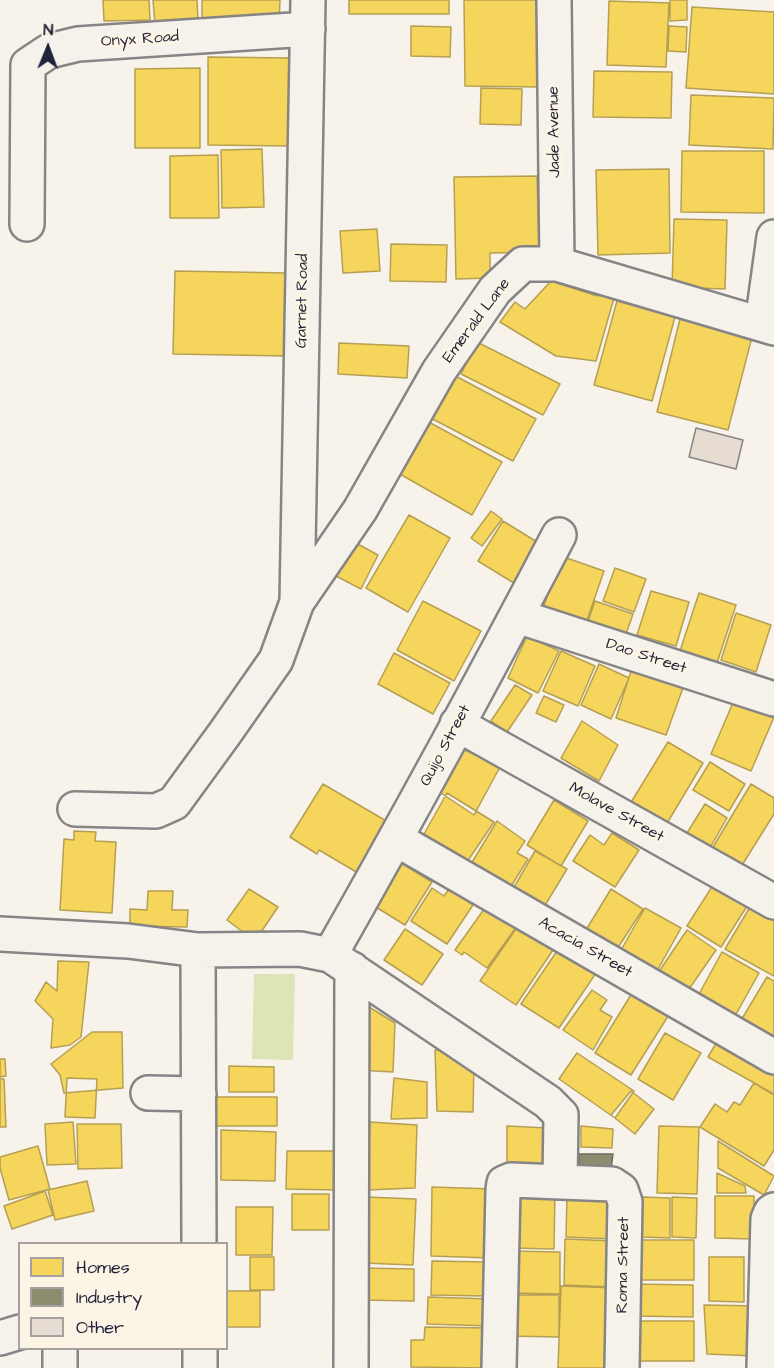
<!DOCTYPE html>
<style>
body{margin:0}
#map{position:relative;width:774px;height:1368px;overflow:hidden;background:#f7f3ea;font-family:"Architects Daughter",sans-serif}
canvas{display:block}
.legend{position:absolute;left:18px;top:1242px;width:210px;height:108px;box-sizing:border-box;background:#fcf5e5;border:2px solid #a5a1a1;margin:0;padding:8px 10px;list-style:none;font-size:18px;color:#22223b}
.legend li{display:flex;align-items:center;gap:12px;height:30px}
.legend b{width:30px;border:2px solid #a5a1a1}
.north{position:absolute;left:18px;top:18px;width:60px;height:60px;-webkit-text-stroke:4px #fcf5e5;paint-order:stroke;rotate:1deg;font-size:16px;font-weight:700;line-height:24px;text-align:center;color:#22223b}
.north::after{content:'';display:block;margin:auto;width:21px;height:27px;background:#22223b;clip-path:polygon(50% 0,100% 100%,50% 72%,0 100%)}
</style>
<div id="map">
<canvas width="774" height="1368"></canvas>
<ul class="legend">
<li><b style="height:16px;background:#f6d55c"></b>Homes</li>
<li><b style="height:16px;background:#8c8c6e"></b>Industry</li>
<li><b style="height:16px;background:#e7dcd1"></b>Other</li>
</ul>
<div class="north">N</div>
</div>
<script>
const context = document.querySelector('canvas').getContext('2d');
context.lineJoin = 'round';
function paint(path, color) { context.fillStyle = color; context.fill(path, 'evenodd'); }
function strokePath(path, color, width, dash) { context.strokeStyle = color; context.lineWidth = width; context.lineCap = dash ? 'butt' : 'round'; context.setLineDash(dash || []); context.stroke(path); }
function drawText(font, color, halo, rows, align = 'center') {
  context.font = font + ' "Architects Daughter",sans-serif'; context.lineWidth = 6; context.setLineDash([]); context.textBaseline = 'middle'; context.strokeStyle = halo; context.fillStyle = color; for (const [text, x, y, turn = 0] of rows) {
    context.save(); context.translate(x, y); context.rotate((+turn || 0) * Math.PI / 180); context.textAlign = isNaN(turn) ? turn : align; if (halo) context.strokeText(text, 0, 0); context.fillText(text, 0, 0); context.restore();
  }
}
paint(new Path2D(`
 M254 974H295L293 1060 252 1059Z`), '#dde4b6');
const homes = new Path2D(`
 M103 0H149L150 20 104 21Z
 M153 0H197L198 22 155 25Z
 M202 0H280L279 24 202 23Z
 M349 0H449V14H349Z
 M464 0H537V87L465 86Z
 M670 0H687V20L670 21Z
 M609 1 669 3 666 67 607 65Z
 M692 7 774 12V94L686 88Z
 M411 26 451 27 450 57 411 56Z
 M669 26 687 27 686 52 668 51Z
 M208 57 291 58V146L208 145Z
 M200 68V148H135V69Z
 M594 71 672 72 671 118 593 117Z
 M481 88 522 89 521 125 480 124Z
 M691 95 774 98 773 149 689 145Z
 M262 149 264 207 222 208 221 150Z
 M682 151H764V213L681 212Z
 M218 155 219 218H170V156Z
 M669 169 670 253 598 255 596 170Z
 M537 176 539 252 490 253V278L456 279 454 177Z
 M674 219 727 220 725 289 672 287Z
 M377 229 380 271 343 273 340 231Z
 M391 244 447 245 446 282 390 281Z
 M175 271 288 273 287 356 173 354Z
 M551 281 597 296 600 287 616 291 596 361 556 356 500 322 515 302 525 309Z
 M617 301 675 317 652 401 594 385Z
 M680 319 752 337 728 430 657 412Z
 M477 342 560 384 543 415 461 374Z
 M339 343 409 346 407 378 338 374Z
 M450 373 536 419 513 461 427 416Z
 M427 421 502 462 472 515 398 473Z
 M491 511 502 519 482 546 471 538Z
 M409 515 450 538 408 612 366 588Z
 M503 521 542 545 517 585 478 561Z
 M354 542 378 555 361 589 336 576Z
 M561 556 604 571 586 623 543 608Z
 M615 568 646 579 634 612 603 601Z
 M651 591 689 602 676 646 637 635Z
 M699 593 736 605 716 666 679 654Z
 M423 601 481 631 454 681 397 650Z
 M595 601 633 614 625 637 587 624Z
 M736 613 771 625 756 672 721 660Z
 M527 636 559 651 538 693 508 678Z
 M561 651 595 666 578 706 543 691Z
 M394 653 450 683 433 714 378 684Z
 M599 664 629 678 611 719 581 705Z
 M632 668 684 685 666 735 616 718Z
 M515 685 532 695 507 732 491 721Z
 M544 696 564 705 556 722 536 713Z
 M735 698 774 714V717L751 771 711 754Z
 M582 721 618 745 599 781 561 758Z
 M668 742 703 763 666 825 630 804Z
 M461 748 500 767 474 815 438 791Z
 M710 762 745 784 729 811 693 790Z
 M323 784 388 822 358 873 319 850 317 854 290 837Z
 M751 784 774 798V814L739 870 710 852Z
 M447 793 494 822 467 862 424 834Z
 M554 800 588 821 561 866 527 845Z
 M705 804 727 818 711 846 687 833Z
 M497 821 525 841 517 853 528 859 510 888 471 864Z
 M74 831 96 832 95 841 116 842 112 913 60 910 64 839 74 840Z
 M612 833 639 850 615 887 573 861 590 835 604 845Z
 M535 851 567 869 544 907 513 889Z
 M401 863 432 882 405 925 371 904 386 888Z
 M715 882 749 903 721 947 687 926Z
 M432 888 444 896 449 889 473 905 447 944 411 921Z
 M249 889 278 907 255 941 227 920Z
 M611 889 643 909 617 949 586 930Z
 M148 891H173L172 910H188L187 927 130 926V909L147 910Z
 M753 902 774 913V976L725 949Z
 M487 905 517 926 487 968 464 952 462 955 455 950Z
 M645 908 681 928 657 971 621 950Z
 M520 923 555 947 516 1005 480 981Z
 M405 929 443 954 422 985 384 960Z
 M687 930 716 950 687 992 658 973Z
 M557 951 596 973 559 1028 521 1004Z
 M722 952 759 973 735 1016 698 996Z
 M58 961 89 962 81 1037 70 1045 51 1048 53 1019 35 1001 46 982 57 991Z
 M767 977 774 981V1042L740 1022Z
 M592 990 607 1000 600 1010 612 1017 593 1050 563 1030Z
 M634 990 670 1013 631 1075 595 1053Z
 M361 1002 395 1023 393 1072 357 1070Z
 M92 1032H122L123 1088 64 1093 60 1075 51 1064Z
 M665 1033 701 1053 673 1100 638 1079Z
 M718 1040 774 1072V1094L708 1057Z
 M435 1050 458 1053 474 1061 473 1112 437 1111Z
 M577 1053 634 1091 615 1118 559 1079Z
 M0 1059H5L6 1076 0 1077Z
 M229 1066 274 1067V1092H229Z
 M67 1078 97 1079 95 1118 65 1117Z
 M394 1078 427 1082V1118L391 1119Z
 M0 1079H4L6 1127H0Z
 M754 1083 774 1095V1150L764 1166 700 1127 715 1104 727 1112 734 1102 740 1105Z
 M631 1091 654 1109 635 1134 611 1115Z
 M216 1097H277V1126H216Z
 M73 1122 76 1164 47 1165 45 1124Z
 M370 1122 417 1125 415 1188 367 1190Z
 M77 1124H121L122 1168 78 1169Z
 M507 1126 548 1128 547 1169 507 1168Z
 M581 1126 613 1129 612 1148 581 1147Z
 M659 1126 699 1127 697 1194 657 1193Z
 M221 1130 276 1132 275 1181 221 1180Z
 M718 1141 774 1176 764 1195 718 1168Z
 M38 1146 50 1189 9 1200 0 1168V1157Z
 M287 1151H338L337 1190 286 1189Z
 M717 1173 745 1186 746 1193H717Z
 M87 1181 94 1211 55 1220 48 1190Z
 M432 1187 493 1189 491 1258 431 1256Z
 M513 1190H555L554 1249 512 1248Z
 M45 1191 53 1215 12 1229 4 1206Z
 M292 1194H329V1230H292Z
 M715 1196H754V1239L715 1238Z
 M366 1197 416 1199 413 1265 363 1263Z
 M567 1197H608L615 1239 566 1237Z
 M642 1197 670 1198V1238L641 1237Z
 M672 1197 697 1198 696 1238 672 1237Z
 M236 1207H273L272 1255H236Z
 M565 1239 615 1241 613 1287 564 1285Z
 M636 1240H694V1280H636Z
 M511 1251 560 1252V1294L510 1293Z
 M250 1257H274V1290H250Z
 M709 1257H744V1302L709 1301Z
 M432 1261 487 1262 485 1296 431 1295Z
 M361 1268 414 1269V1301L361 1300Z
 M634 1284 693 1285V1317L634 1316Z
 M561 1286 614 1288 611 1368H558Z
 M226 1291H260V1327H226Z
 M513 1295H559V1337L507 1336Z
 M428 1297 491 1299 490 1326 427 1324Z
 M704 1305 757 1306 755 1356 707 1354Z
 M635 1321H694V1361H635Z
 M425 1327 489 1328 488 1368 411 1367V1340H424Z`);
paint(homes, '#f6d55c');
strokePath(homes, '#b69f52', 1.5);
const industry = new Path2D(`
 M579 1154H613L610 1177 579 1169Z`);
paint(industry, '#8c8c6e');
strokePath(industry, '#6c6c5f', 1.5);
const building = new Path2D(`
 M696 428 743 440 736 469 689 457Z`);
paint(building, '#e7dcd1');
strokePath(building, '#868485', 1.5);
const minor = new Path2D(`
 M554 0 557 264
 M27 224 28 65 49 51 78 44 308 29
 M762 324 774 237
 M297 602 308 0
 M517 616 774 699
 M457 724 774 902
 M75 809 156 811 174 803 225 733 276 660 297 602 360 510 439 371 495 290 523 264H557L774 328
 M396 839 774 1057
 M0 934 128 941 198 950 300 949 330 955 548 1102 561 1115 560 1182
 M198 950 199 1244
 M330 955C409 816 485 676 559 535
 M148 1093 199 1094
 M0 1338 20 1332
 M200 1348V1368
 M60 1368V1348
 M351 1368 352 969
 M499 1368 503 1190 504 1183 511 1180 612 1184 621 1190 625 1202 622 1368
 M764 1368 768 1219 771 1212 774 1210`);
strokePath(minor, '#868485', 38);
strokePath(minor, '#f5f2ec', 33);
drawText('16px', '#22223b', '#fcf5e5', [
 ["Onyx Road",140,40,-4],
 ["Jade Avenue",555,132,-91],
 ["Garnet Road",303,301,-89],
 ["Emerald Lane",477,321,-53],
 ["Dao Street",646,657,18],
 ["Quijo Street",446,746,-62],
 ["Molave Street",616,813,29],
 ["Acacia Street",585,948,30],
 ["Roma Street",624,1265,-89]
]);
</script>
